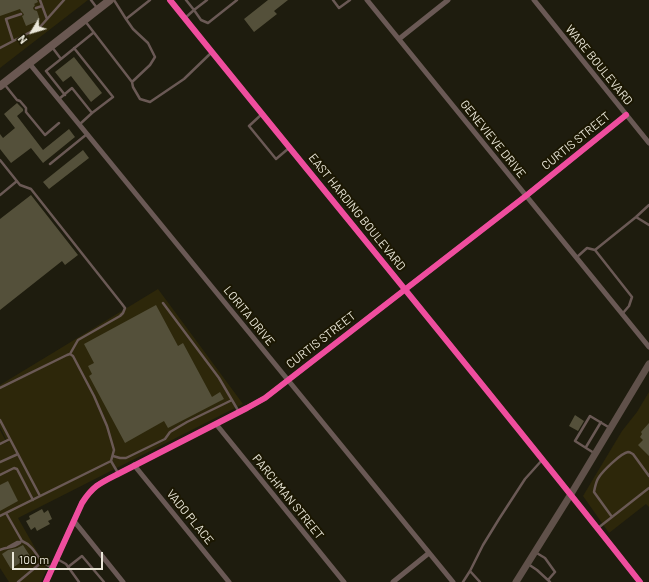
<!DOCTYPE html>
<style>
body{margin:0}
#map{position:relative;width:649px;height:582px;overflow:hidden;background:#1e1c0e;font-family:Barlow,sans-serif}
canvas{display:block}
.north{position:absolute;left:12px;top:12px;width:40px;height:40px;-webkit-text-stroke:3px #1b1702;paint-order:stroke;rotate:232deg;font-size:11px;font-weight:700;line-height:16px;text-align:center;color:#eae7d9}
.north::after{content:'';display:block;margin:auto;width:14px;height:18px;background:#eae7d9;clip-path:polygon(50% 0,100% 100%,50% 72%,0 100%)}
.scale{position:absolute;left:12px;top:552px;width:91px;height:18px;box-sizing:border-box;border:2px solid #eae7d9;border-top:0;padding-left:5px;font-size:12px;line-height:14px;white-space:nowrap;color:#eae7d9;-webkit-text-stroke:3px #1b1702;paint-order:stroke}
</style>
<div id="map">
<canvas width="649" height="582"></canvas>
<div class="north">N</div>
<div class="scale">100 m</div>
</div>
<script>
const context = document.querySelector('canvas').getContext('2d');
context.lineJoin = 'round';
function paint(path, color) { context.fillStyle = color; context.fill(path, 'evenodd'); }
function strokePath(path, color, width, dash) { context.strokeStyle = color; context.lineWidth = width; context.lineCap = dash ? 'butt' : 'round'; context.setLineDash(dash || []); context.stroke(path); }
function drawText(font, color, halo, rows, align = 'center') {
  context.font = font + ' Barlow,sans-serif'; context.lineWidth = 4; context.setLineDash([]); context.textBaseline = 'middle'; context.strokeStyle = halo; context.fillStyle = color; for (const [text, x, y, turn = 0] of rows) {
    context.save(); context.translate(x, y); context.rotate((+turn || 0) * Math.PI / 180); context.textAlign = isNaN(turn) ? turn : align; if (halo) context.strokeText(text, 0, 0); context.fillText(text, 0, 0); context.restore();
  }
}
paint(new Path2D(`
 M0 0H88L0 68Z
 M158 289 243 404 18 518 47 569 41 582H9L0 568V430L7 443H8L0 427V385Z
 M649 392V507L646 504 609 533 583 496 622 431 637 412Z`), '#2d270a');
paint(new Path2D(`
 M0 0H37L38 2 34 4 35 5 33 8 34 10 37 11 40 20 26 26 22 16 24 15 23 13 21 11 20 9 0 16Z
 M268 0H288L274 11 277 14 254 32 244 19Z
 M74 57 102 93 91 102 71 76 63 82 55 72Z
 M17 103 23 109V111L17 116 43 150 69 129 75 137 43 163 31 148 11 163 0 149V134L3 138 15 128 4 114Z
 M83 150 89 158 49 189 43 182Z
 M31 195 78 255 65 265 62 261 0 310V219Z
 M156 305 178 346 183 343 212 397 220 392 224 399 168 428 164 421 125 443 89 376 92 374 88 366 94 363 84 344Z
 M575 415 584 421 578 431 569 426Z
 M649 423V456L638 445 643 440 640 437 642 434 641 432Z
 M8 481 18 501 0 511V485Z
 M42 509 44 513 48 510 52 519 48 521 50 524 37 531 35 527 31 530 26 521 30 519 29 516Z
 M23 545 30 556 11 569 2 554 8 550 17 548Z`), '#54503a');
strokePath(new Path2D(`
 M40 0 47 19
 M91 0 97 8
 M114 0 126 19 133 29 148 43 155 57 150 65 132 82 133 87 140 99 150 102 184 79 212 52
 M186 0 194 10 207 0
 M333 0 339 8 350 0
 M36 8 42 6
 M185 18 194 10 201 20 208 23 237 0
 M126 19 150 0
 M85 21 132 82
 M13 41 6 19 21 14
 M52 47 61 59 46 71 65 95
 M0 48 40 27 64 0
 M74 48 113 97 92 113
 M61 59 93 33
 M5 85 17 100 20 101 26 108V112L45 135 59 123
 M59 99 72 88 92 113 80 124
 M262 114 249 126 276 159 289 148
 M0 160 20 185 31 189 122 304 125 308 123 313 120 316 78 340 70 354
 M50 164 87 134
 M0 195 17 181
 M636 217 649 225
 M577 257 587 248 595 250
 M163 303 219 378 239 412
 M623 313 629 306 632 297 595 250 636 217 649 205
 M0 388 67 355 70 354 73 356 94 396 107 426 114 450 111 461 118 473
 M0 420 40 496
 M0 444 10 439
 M586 447 601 422
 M594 453 575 441 590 416 610 428
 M113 456 120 458H126L165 439 170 432 187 422 232 400
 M0 462 18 454
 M0 475 14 468 17 469 33 500
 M6 513 22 541
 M0 516 111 461
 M612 517 594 492C595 487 596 481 599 477 603 471 621 453 628 452 630 452 631 453 633 454L649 476
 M598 528 649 488
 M8 547 17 542H20L22 541C32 545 36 554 42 562
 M0 550C7 546 12 549 20 543
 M535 552 545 558 555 572 548 580
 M57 559 66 564 79 582
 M528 564 537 570 550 582
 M68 567 82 556 104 582
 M470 571 480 582
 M18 582 42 562 52 568
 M463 582 470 571 483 545 499 519 525 479 543 459`), '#6a5955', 2.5);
strokePath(new Path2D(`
 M170 0C326 194 486 386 640 582
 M367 0 649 347
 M534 0 649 143
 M399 39 448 0
 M29 63 453 582
 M216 424 344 582
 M134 465 229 582
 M74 521 123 582
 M46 582 82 503C93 486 100 483 118 474L247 408 265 398 527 195 626 115
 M393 582 429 553`), '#6a5955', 5);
strokePath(new Path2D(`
 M516 582 571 494 649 364`), '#60514a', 7);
strokePath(new Path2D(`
 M0 86 110 0`), '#6a5852', 8);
strokePath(new Path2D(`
 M170 0C326 194 486 386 640 582
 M46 582 82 503C93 486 100 483 118 474L247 408 265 398 527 195 626 115`), '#ef4d9e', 6);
drawText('12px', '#eae7d9', '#1b1702', [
 ["WARE BOULEVARD",599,65,51],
 ["GENEVIEVE DRIVE",493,139,51],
 ["CURTIS STREET",576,141,-39],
 ["EAST HARDING BOULEVARD",357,212,51],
 ["LORITA DRIVE",249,316,51],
 ["CURTIS STREET",321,340,-38],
 ["PARCHMAN STREET",288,497,51],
 ["VADO PLACE",190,517,51]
]);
</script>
